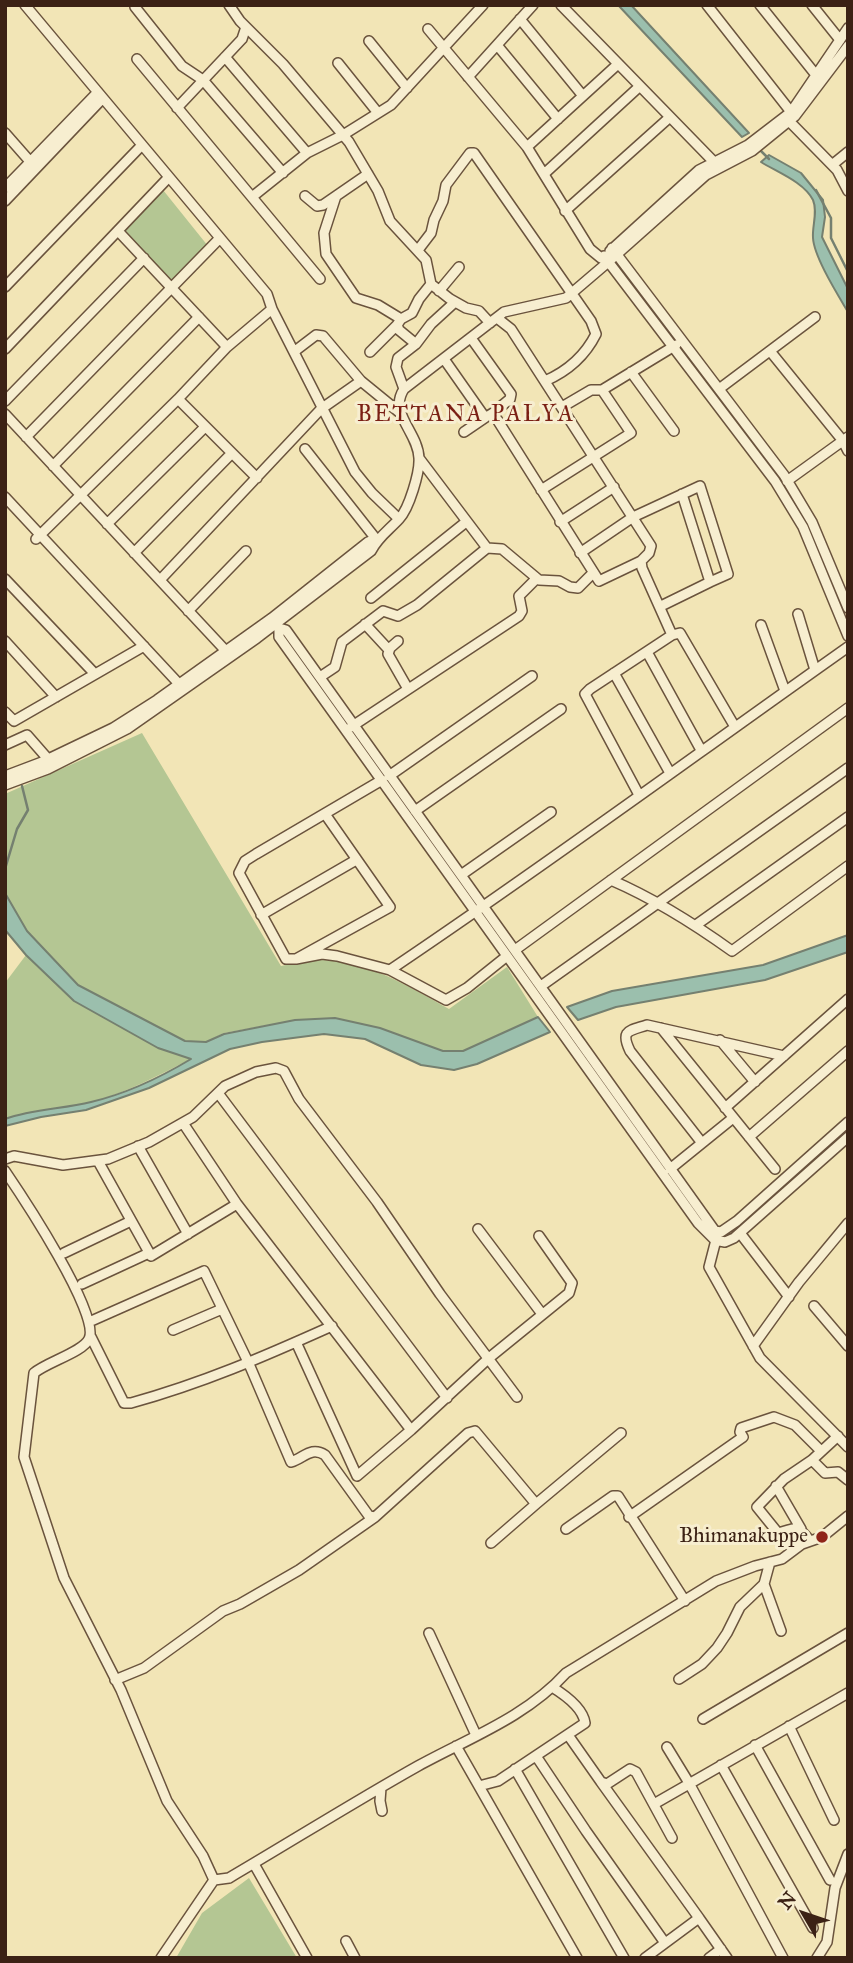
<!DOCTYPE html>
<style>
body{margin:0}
#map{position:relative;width:853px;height:1963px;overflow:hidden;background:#f2e5b6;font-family:"IM FELL Great Primer",serif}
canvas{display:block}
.frame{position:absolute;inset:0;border:7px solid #3c2215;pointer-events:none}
.north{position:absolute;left:769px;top:1879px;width:70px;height:70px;-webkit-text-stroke:5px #f7eed0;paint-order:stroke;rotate:309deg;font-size:19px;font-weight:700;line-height:28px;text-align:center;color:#3c2215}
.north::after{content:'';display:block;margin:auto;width:24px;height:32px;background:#3c2215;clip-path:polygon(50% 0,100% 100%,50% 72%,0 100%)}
</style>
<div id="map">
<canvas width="853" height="1963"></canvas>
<div class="frame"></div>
<div class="north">N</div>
</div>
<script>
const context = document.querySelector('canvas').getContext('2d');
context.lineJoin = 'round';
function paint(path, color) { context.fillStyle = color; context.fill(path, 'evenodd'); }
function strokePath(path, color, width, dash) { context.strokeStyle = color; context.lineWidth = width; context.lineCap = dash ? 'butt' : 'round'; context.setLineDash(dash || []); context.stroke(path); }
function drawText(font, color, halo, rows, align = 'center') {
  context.font = font + ' "IM FELL Great Primer",serif'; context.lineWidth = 6; context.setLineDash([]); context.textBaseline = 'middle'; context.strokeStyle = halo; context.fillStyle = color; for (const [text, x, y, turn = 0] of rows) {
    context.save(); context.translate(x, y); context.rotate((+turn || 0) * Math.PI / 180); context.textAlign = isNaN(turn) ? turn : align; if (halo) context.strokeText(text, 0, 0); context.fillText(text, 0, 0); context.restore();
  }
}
paint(new Path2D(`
 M163 190 208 246 171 283 125 230Z
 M142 733 281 966C291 964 302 960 313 960 363 958 407 985 449 1009L507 967 538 1017 464 1051H443L335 1018 295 1020 224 1033 206 1042 185 1041 78 985 27 931 5 893V794Z
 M26 955 74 1001 158 1048 191 1059C159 1075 126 1093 91 1102 63 1109 33 1109 5 1119V983Z
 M249 1878 297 1958H176L202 1913Z`), '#b4c693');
const water = new Path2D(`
 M618 5H631L749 133 742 137Z
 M769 155 801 173 823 200 825 217 822 237 848 289V312C838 295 814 257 813 238 812 226 818 212 813 200 804 182 777 172 761 162Z
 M5 893 27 931 78 985 185 1041 206 1042 224 1034 295 1020 335 1018 380 1028 443 1051H463L538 1017 550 1032 477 1064 454 1070 421 1065 365 1039 324 1034 262 1042 230 1049 149 1088 86 1110 41 1117 5 1126V1119C33 1109 63 1109 91 1102 125 1094 161 1077 191 1059L158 1048 74 1001 26 955 6 931Z
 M848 935V952L765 980 616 1007 578 1020 567 1007 612 991 763 965Z`);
paint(water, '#9bbfad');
strokePath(water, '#758070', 2);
strokePath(new Path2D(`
 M759 149 769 159
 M816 190 831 218V238L848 272
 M5 869 17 829 28 810 22 786`), '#758070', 2.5);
const minor = new Path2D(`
 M25 5 267 294 272 309 355 472 372 493 399 519
 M229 5 240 21 283 64 349 142 378 191 390 221 426 260 431 284 450 299 466 308 479 311 490 323
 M561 5 714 162
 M707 5 791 112
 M760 5 820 80
 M812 5 840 40
 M135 7 182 66 203 80 283 173
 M520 19 583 96
 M428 29 527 147 590 249 601 258
 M369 41 407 88
 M497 45 558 119
 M225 57 307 153
 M137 59 320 279
 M338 63 378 113
 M468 77 533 5
 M177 108 242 39 246 27
 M789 121 837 170 848 191
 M5 133 34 166
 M527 147 618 64
 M832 165 848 152
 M544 174 640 86
 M5 188 98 92
 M305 196 317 206 323 205 368 174
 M336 196 324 233 326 254 356 298 378 305 401 319
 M252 197 307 153 343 135 391 105 483 5
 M5 201 103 98
 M565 211 670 117
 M118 231 227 347
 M612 248 784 475 812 522 848 608
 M418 250 431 233 434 220 443 201 446 185 470 153H474L591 321 596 334C585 356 568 371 545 381
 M610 251 699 170 748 145 791 112 848 28
 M604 256 775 481 803 527 848 636
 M5 287 142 145
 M439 291 459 267
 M497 318 511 329 651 546 649 553 641 561 642 568 672 635 680 633 735 727
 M471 338 511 394 510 399 493 413
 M416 344 431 324 455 302
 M5 349 169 177
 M295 351 316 335 323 336 361 381 399 412
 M770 351 843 441 848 451
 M370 352 397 325
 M444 359 484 416H488L493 413 599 581 641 561
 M631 372 674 431
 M404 389 396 367 398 358 416 344 399 330 397 325 401 319 412 313 419 299 431 284
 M719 389 815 317
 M178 399 257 478
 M5 401 144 258
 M562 407 591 390H602L676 345
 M5 414 225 650
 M464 432 486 417
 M26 437 220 238
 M305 449 376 539
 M419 458 487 548 502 549 539 580 559 581 570 587 578 588 593 573
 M53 466 199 317
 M787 481 848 437
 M541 490 631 433 602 390
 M5 497 180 685
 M560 522 614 487
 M107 524 205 427
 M36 539 178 399 227 347 272 309
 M134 553 232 453
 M580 553 633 517 700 486 728 574 710 582
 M5 579 95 674
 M160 580 321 409 361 381
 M371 598 466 522
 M661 606 710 582 682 494
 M188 611 246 551
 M798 614 815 670
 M272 618 279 628 286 630 715 1231 721 1232 737 1221 848 1122
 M365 624 389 650
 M761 625 785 691
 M279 628V637L698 1223 715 1240 725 1242 734 1238 848 1137
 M5 641 56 697
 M398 641 390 648 388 654 408 689
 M647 652 701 750
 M614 673 670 773
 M320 677 335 667 342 642 383 611 398 616 417 605 487 548
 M5 712 14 721 144 646
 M351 727 519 616 522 611 519 596 536 579
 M5 745 27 735 48 759
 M5 776 42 762 113 728 157 700 272 618 368 542 376 539
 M389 776 532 676
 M5 785 48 769 127 729 257 638 371 551C378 537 389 530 399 519 409 509 420 472 419 458 418 432 388 413 404 389L504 312 566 298 607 263 706 175 752 151 795 116 848 46
 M639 795 585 694 590 689 672 635
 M415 811 561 709
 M325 814 390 907 296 959H286L239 873 245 861 256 854 382 780
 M461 875 551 812
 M611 880C655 899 693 923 732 951L848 866
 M261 915 356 860
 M696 925 848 817
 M515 950 848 708
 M296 959 322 954 337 956 390 970C545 866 695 755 848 647
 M390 970 446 1000 467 988 507 956
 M541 986 848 768
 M661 1028 775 1169
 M720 1040 755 1082
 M218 1093 447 1398
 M725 1108 848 999
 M183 1123 237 1204 411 1430
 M749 1137 848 1051
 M702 1143 630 1051C620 1030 629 1031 647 1025L784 1056
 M138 1146 188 1234
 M5 1159 14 1156 63 1165 108 1159 149 1142 193 1117 225 1086 256 1072 276 1068 284 1071 299 1099 377 1202 440 1294 517 1397
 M98 1161 151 1256 237 1204
 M670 1169 733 1118
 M5 1171C22 1196 101 1315 89 1339 83 1352 47 1362 34 1373L24 1457 64 1578 121 1690 167 1801 203 1856 214 1880 161 1958
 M478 1229 542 1314
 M740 1233 789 1297
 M717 1236 709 1267 760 1358 848 1447
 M64 1253 131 1221
 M82 1284 149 1253
 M814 1306 848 1346
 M89 1322 204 1271 249 1364 291 1462C304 1458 311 1446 325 1455L369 1516 375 1517 468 1433 475 1431 536 1504 491 1543
 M173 1330 222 1309
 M91 1337 124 1403H131C203 1383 263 1357 332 1326
 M296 1342 357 1476 411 1430 489 1358 569 1293 572 1283 539 1236
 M753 1346 799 1282 848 1223
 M812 1460 825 1473 838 1472 848 1480
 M776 1486 801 1529
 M536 1504 621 1433
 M629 1517 743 1437 740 1432 741 1428 774 1417 795 1425 821 1451
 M566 1529 613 1496H618L685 1601
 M810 1541C797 1524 797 1528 778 1533L757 1507 784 1479 812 1460 838 1436
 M764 1584 781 1631
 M429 1633 476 1735
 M679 1679 702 1664 717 1648 727 1633 740 1607 764 1584 770 1562
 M115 1680 144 1668 223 1611 240 1604 299 1570 375 1517
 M703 1719 848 1633
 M789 1726 834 1820
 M568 1735 601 1782 607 1784 630 1769 636 1772 672 1838
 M755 1745 830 1880
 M456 1746 577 1958
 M667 1747 689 1783 783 1958
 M536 1756 586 1831 665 1943
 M721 1765 813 1928
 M515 1769 624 1958
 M601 1782 699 1918 645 1958
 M479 1786 498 1781 585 1723C583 1708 565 1695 552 1687
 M381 1788 380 1801 382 1811
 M654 1804 848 1693
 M254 1864 307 1958
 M214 1880 229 1878C292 1841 354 1802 418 1766 469 1738 526 1717 566 1673L716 1581 755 1566 782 1559 802 1544 822 1537 848 1516
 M699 1918 727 1958
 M346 1941 355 1958
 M709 1958 721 1949
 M817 1958 827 1942 835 1888 848 1854`);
strokePath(minor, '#6a533d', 12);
strokePath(minor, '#f7eed0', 9);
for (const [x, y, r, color] of [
 [822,1537,7,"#8f2418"]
]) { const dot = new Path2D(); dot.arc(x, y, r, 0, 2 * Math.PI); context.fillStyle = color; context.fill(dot); strokePath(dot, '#f7eed0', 2.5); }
drawText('21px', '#3c2215', '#f7eed0', [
 ["Bhimanakuppe",808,1537]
], 'right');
context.letterSpacing = '2px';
drawText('23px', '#7a1f14', '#f7eed0', [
 ["BETTANA PALYA",466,415]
]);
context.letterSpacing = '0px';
</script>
